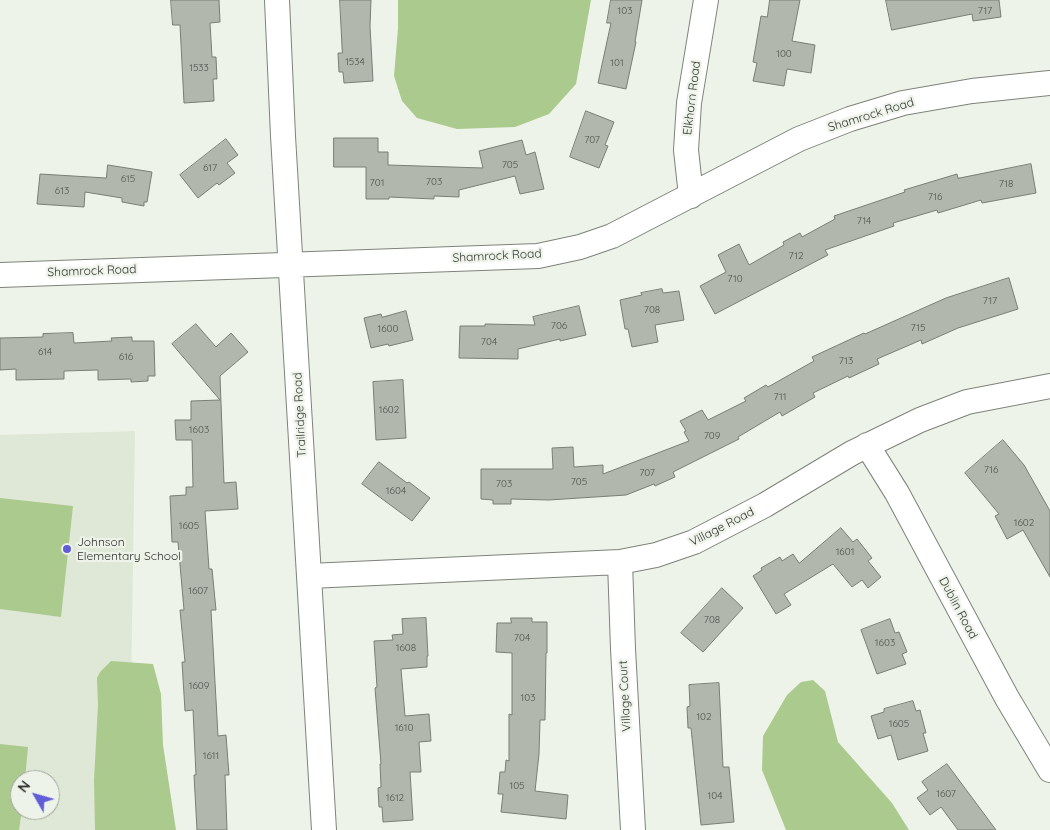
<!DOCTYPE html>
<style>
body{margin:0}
#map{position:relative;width:1050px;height:830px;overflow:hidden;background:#eef3e9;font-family:Quicksand,sans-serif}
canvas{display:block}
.north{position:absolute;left:10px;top:770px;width:50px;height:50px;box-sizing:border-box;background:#eef3e9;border:1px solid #a1a59d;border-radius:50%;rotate:308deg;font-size:14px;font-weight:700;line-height:20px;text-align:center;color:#2d302c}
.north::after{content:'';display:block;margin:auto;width:18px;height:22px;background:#615dd6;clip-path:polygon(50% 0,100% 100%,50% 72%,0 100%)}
</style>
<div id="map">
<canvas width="1050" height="830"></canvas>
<div class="north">N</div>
</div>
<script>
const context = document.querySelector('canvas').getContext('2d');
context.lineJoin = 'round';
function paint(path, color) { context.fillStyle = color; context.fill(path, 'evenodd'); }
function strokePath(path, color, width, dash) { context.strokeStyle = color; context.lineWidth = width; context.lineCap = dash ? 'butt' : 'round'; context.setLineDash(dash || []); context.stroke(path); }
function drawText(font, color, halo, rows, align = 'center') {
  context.font = font + ' Quicksand,sans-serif'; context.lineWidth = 4.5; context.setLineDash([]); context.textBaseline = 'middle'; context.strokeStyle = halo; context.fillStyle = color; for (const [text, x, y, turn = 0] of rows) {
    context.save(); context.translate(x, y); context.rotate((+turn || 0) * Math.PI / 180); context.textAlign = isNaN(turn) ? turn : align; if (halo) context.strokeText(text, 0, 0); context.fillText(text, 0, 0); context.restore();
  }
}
paint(new Path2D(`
 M135 431 129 830H0V435ZM20 780H50V810H20Z`), '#dfe8d6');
paint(new Path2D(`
 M398 0H591L576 84 549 114 515 127 457 129 417 118 402 101 394 76 398 28Z
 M0 498 73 506 61 617 0 609Z
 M111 661 153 664 161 694 163 745 176 830H95L94 780 98 705 97 678 100 672Z
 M813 680 825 691 838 742 892 803 909 830H786L762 770 763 736 787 695 801 682Z
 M0 744 28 747 25 780H20V810H22L19 830H0Z`), '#abca8d');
const building = new Path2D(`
 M171 0H219L220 22 210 23 212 57H216L217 79H213L214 101 184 103 180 25H173Z
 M340 0H371L370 26 373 81 344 83 343 72H339L338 53H342Z
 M611 0H642L635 42H636L626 89 598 83 611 23H607Z
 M770 0H800L792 41 815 45 811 73 787 69 784 86 753 81 757 63 753 62 761 16 767 17Z
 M886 0H999L1001 17 973 21 972 14 892 30Z
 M586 111 614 122 605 145 608 146 599 168 570 157Z
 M334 138H378V152H388V165L483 168 479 151 522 140 526 155 535 152 544 189 520 194 515 176 459 190V197L434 196V199L389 197V199H366V167H334Z
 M226 139 238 155 227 163 235 173 219 185 217 183 198 198 180 175Z
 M1031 164 1036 193 982 203 981 200 938 213 937 210 893 223 894 226 825 250 828 255 715 314 700 286 726 272 718 255 739 244 749 265 784 245 783 242 800 233 802 237 835 219 834 216 905 192 904 190 957 174 958 178Z
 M108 165 152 172 147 202H144V206L122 202V198L85 192 84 207 37 204 40 174 106 178Z
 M1009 278 1018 309 958 328 922 344 921 340 877 359 879 364 849 378 848 376 813 393 815 397 782 416 780 412 738 437 739 439 673 472 675 477 655 486 654 484 626 495 549 500 511 499V504H493V500L481 499V469H553L552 448 573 447 574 467 603 465V474L689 441 684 432 686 431 680 421 702 410 708 420 746 401 744 398 766 385 768 387 814 361 812 357 864 333 865 334 946 298Z
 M662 289 663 293 679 291 684 320 655 325 658 342 632 347 628 329H625L620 300 642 295 641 293Z
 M579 306 586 335 560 341V339L518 349V359L459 358 460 326H485V324L535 325 533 317Z
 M406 311 413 340 389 346 388 344 371 348 364 318 381 314 382 317Z
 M196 324 216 347 231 333 248 352 220 376 224 483 236 482 238 509 205 511 209 569H212L216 610H211L218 736 226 735 229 775H225L227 830H197L194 775H196L193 710 185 711 182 662H185L180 610H184L178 542H172L170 496 186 495V487H193L192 440H176L175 420H191V401L220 400 172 344Z
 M73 333 74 343 112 341 111 338 132 337V341H154L155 376H148V381L131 382V379L98 380V370L64 371V379L16 380V369L0 370V338L43 337V334Z
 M403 380 406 438 376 440 373 382Z
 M1003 440 1024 465 1050 511V577L1023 530 1007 539 995 516 999 514 965 473Z
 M379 462 407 483 409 482 430 498 412 521 362 484Z
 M841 528 853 542 857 539 872 558 868 561 881 577 868 588 862 580 852 587 833 564 784 594 791 605 776 614 753 576 762 570 761 568 780 557 782 561 793 554 799 563Z
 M722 588 743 608 703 652 681 633Z
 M426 618 428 656H427V667L401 669 405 716 429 714 431 741 419 742 421 772H410L413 820 383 822 382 807H379L378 788 381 787 380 764H381L375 688 377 687 374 641 393 640 392 635 403 634 402 619Z
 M511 618H532V622H547V653H546L545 720H540L539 754 535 791 568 795 566 819 501 812 503 794H498L500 772H505L506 760 509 761V714L512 715V653L496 652 497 623H511Z
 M890 619 895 633 899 632 907 652 902 654 906 664 877 674 861 630Z
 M719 683 723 767H729L734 822 701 825 691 728H688L687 707 690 706 689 685Z
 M913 701 916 711 920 710 926 733H923L928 751 898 760 891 735 878 739 871 716 884 712V709Z
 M947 764 996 830H958L941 807 930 815 917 798 928 790 922 782Z`);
paint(building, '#b2b7ad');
strokePath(building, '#797e75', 1);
const minor = new Path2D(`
 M277 0 283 136 324 830
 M691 196 686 150 689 103 706 0
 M0 275 538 256 580 247 612 236 799 139 850 119 903 103 972 91 1050 83
 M867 445 897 493 1007 698 1050 770
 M620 562 623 649 633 830
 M309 576 620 562 656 555 694 542 765 505 852 453 920 420 967 402 1050 386`);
strokePath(minor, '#7e8379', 26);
strokePath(minor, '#fff', 24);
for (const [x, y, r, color] of [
 [67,549,5,"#615dd6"]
]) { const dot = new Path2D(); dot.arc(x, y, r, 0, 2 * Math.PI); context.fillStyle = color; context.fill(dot); strokePath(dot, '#eef3e9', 2); }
drawText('10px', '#4e524c', null, [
 ["103",625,11],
 ["717",985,11],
 ["100",784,54],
 ["1534",355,62],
 ["101",617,63],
 ["1533",199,68],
 ["707",592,140],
 ["705",510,165],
 ["617",210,168],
 ["615",128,179],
 ["703",434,182],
 ["701",377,183],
 ["718",1006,184],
 ["613",62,191],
 ["716",935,197],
 ["714",864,221],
 ["712",796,256],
 ["710",735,279],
 ["717",990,301],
 ["708",652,310],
 ["706",559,326],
 ["715",918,328],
 ["1600",388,329],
 ["704",489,342],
 ["614",45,352],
 ["616",126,357],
 ["713",846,361],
 ["711",780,397],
 ["1602",389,410],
 ["1603",199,430],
 ["709",712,436],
 ["716",991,470],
 ["707",647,473],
 ["705",579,482],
 ["703",504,484],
 ["1604",396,491],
 ["1602",1024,523],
 ["1605",189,526],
 ["1601",845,552],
 ["1607",198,591],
 ["708",712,620],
 ["704",522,638],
 ["1603",885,643],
 ["1608",406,648],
 ["1609",199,686],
 ["103",528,698],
 ["102",704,717],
 ["1605",899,724],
 ["1610",404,728],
 ["1611",211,756],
 ["105",517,786],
 ["1607",946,794],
 ["104",715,796],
 ["1612",395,798]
]);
drawText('12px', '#2d302c', '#eef3e9', [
 ["Elkhorn Road",692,98,-83],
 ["Shamrock Road",871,115,-17],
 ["Shamrock Road",497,256,-3],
 ["Shamrock Road",92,271,-2],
 ["Trailridge Road",300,415,-93],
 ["Village Road",722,527,-27],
 ["Dublin Road",958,608,62],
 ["Village Court",625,696,-93]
]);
drawText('12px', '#2d302c', '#eef3e9', [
 ["Johnson",77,542],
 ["Elementary School",77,556]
], 'left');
</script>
